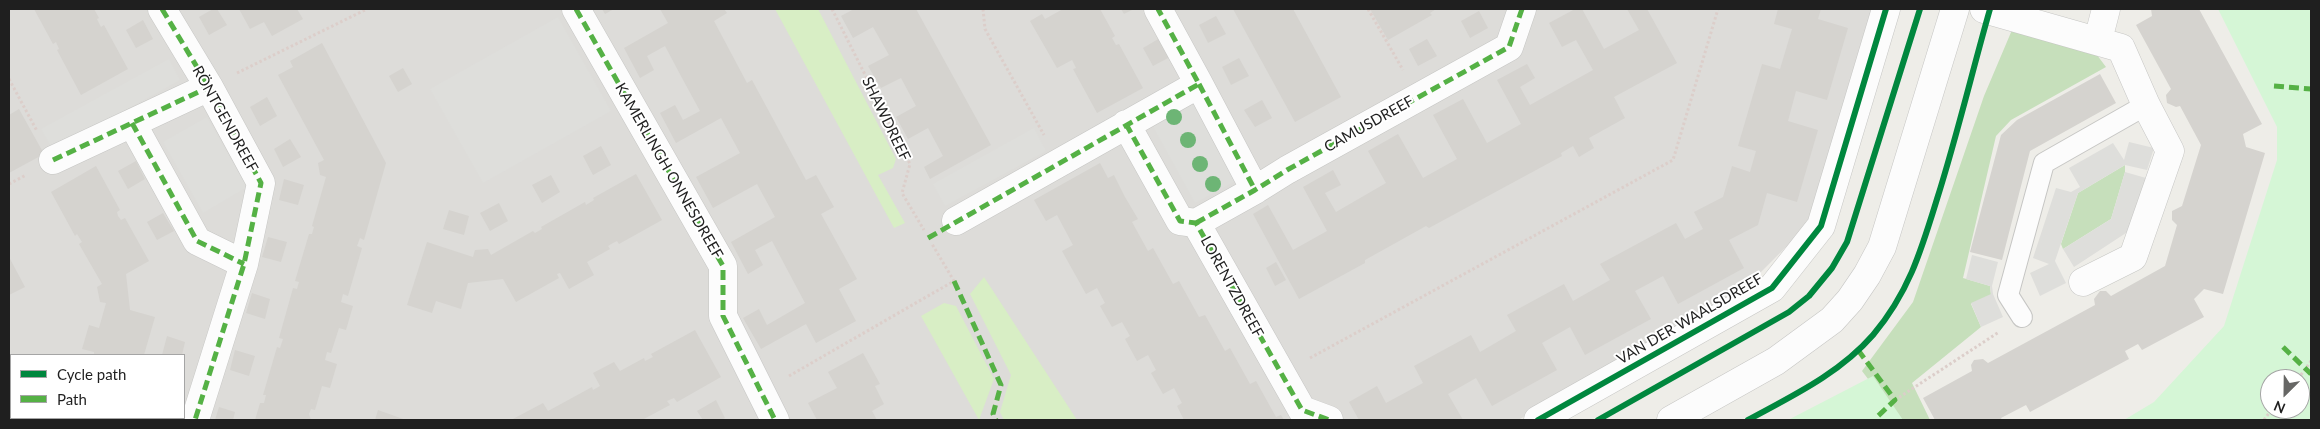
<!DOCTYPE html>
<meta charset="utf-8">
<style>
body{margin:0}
#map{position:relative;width:2320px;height:429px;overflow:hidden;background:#eeede8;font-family:Lato,sans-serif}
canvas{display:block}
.frame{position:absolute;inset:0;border:10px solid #1f1f1f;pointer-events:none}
.legend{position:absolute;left:10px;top:354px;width:175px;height:65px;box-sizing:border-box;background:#fff;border:1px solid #a5a5a5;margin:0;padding:6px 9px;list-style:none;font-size:15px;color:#1f1f1f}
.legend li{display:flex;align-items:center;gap:10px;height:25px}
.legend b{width:25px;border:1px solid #a5a5a5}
.north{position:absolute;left:2260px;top:369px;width:50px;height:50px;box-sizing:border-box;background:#fff;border:1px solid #a5a5a5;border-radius:50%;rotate:203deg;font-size:14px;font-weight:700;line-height:20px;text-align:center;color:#1f1f1f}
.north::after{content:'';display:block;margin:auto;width:18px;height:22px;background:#676765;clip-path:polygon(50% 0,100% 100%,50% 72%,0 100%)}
</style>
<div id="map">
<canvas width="2320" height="429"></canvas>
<div class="frame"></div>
<ul class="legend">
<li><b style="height:6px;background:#00873e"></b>Cycle path</li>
<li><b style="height:6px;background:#55b145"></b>Path</li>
</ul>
<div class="north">N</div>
</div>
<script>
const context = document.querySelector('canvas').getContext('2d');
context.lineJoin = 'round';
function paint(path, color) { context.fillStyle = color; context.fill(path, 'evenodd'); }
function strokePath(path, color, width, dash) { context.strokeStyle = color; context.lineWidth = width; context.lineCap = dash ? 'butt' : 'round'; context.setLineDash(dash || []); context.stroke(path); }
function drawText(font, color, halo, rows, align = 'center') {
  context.font = font + ' Lato,sans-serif'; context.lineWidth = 4; context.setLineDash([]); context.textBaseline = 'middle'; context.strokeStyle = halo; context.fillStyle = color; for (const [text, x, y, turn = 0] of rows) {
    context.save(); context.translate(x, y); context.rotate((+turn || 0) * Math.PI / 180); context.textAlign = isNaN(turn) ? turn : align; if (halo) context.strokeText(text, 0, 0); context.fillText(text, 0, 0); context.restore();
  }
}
paint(new Path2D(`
 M9 9H1872L1811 222 1721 312 1518 420H9ZM11 355H184V418H11Z`), '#dddcd9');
paint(new Path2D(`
 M775 9H818L896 159 893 168 878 175 905 223 894 228Z
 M984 277 1077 420H1004L1000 412 1011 375 970 294Z
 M944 303 956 306 994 379 979 420 921 316Z`), '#d8eec5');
paint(new Path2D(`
 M2012 30 2097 55 2106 67 2011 120 1996 136 1963 278 1990 286 1991 295 1971 304 1981 327 1912 383 1930 420H1879L1884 400 1862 371 1913 302 1984 96Z
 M2125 165V172L2111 219 2063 249 2061 244 2078 193Z`), '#c6dfbb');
paint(new Path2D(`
 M2218 9H2311V420H2124L2154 402 2224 326 2277 160V127ZM2270 379H2300V409H2270Z
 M1873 376 1903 420H1788Z`), '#d5f6d6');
paint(new Path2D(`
 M558 17 611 111 483 183 430 89Z
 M169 59 180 80 53 150 41 129Z
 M1195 99 1239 179 1195 203 1151 123Z
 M207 117 247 187 203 213 163 142Z
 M1034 128 1046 151 945 206 933 184Z
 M2129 142 2154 148 2147 170 2125 165 2078 193 2055 261 2066 283 2040 296 2030 273 2049 264 2033 258 2056 188 2071 192 2080 187 2069 168 2113 143 2124 160Z
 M2125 172 2146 178 2129 231 2074 267 2063 249 2111 219Z
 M1972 255 1998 262 1992 286 1993 294 2003 317 1981 327 1971 303 1991 294 1990 286 1966 279Z`), '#dededb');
paint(new Path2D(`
 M34 9H94L99 18 97 19 101 27 104 25 128 69 81 95 57 50 59 49 56 42 53 44Z
 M213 9H217L227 25 209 35 199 17Z
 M239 9H297L303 19 272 36 264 22 250 29Z
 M602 9H614L605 14Z
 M660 9H724L727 13 714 21 747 83 752 80 806 180 816 175 834 207 821 214 857 279 839 289 856 321 816 343 806 324 761 349 743 318 759 309 767 325 805 303 772 241 755 250 763 265 748 274 731 242 775 217 757 184 713 208 696 177 740 153 721 118 676 143 660 113 675 105 683 120 700 111 682 78 665 46 647 56 654 70 640 78 624 48 668 23Z
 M854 9H916L991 145 930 179 924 167 943 156 928 128 908 139 896 117 916 106 901 78 881 88 868 66 889 55 873 27 853 38 841 16Z
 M1063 9H1100L1115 36 1112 38 1116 45 1119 44 1143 88 1097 113 1073 69 1076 68 1072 60 1057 68 1030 21 1042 14 1045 19Z
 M1121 9H1134L1124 14Z
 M1233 9H1293L1341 97 1295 122Z
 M1370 9H1436L1430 13 1432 15 1388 40Z
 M1575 9H1582L1604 49 1639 30 1627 9H1647L1677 63 1614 97 1625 118 1589 138 1594 148 1579 157 1573 146 1561 153 1562 156 1429 228 1426 226 1365 260V263L1299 299 1253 214 1268 205 1293 250 1327 231 1303 187 1333 170 1341 185 1325 193 1336 212 1386 183 1368 151 1398 134 1423 178 1457 159 1433 115 1463 99 1487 143 1521 124 1497 80 1527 64 1535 78 1520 87 1530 105 1593 70 1576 40 1562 47 1549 23Z
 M1778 9H1821L1818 19 1848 28 1827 100 1796 91 1788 121 1818 130 1797 202 1767 193 1758 225 1729 240 1744 268 1678 304 1663 276 1635 291 1651 319 1585 355 1570 327 1542 343 1557 370 1492 406 1476 378 1448 394 1463 420H1359L1349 402 1377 386 1386 403 1423 383 1414 366 1471 335 1480 352 1516 331 1507 315 1564 284 1573 301 1610 280 1600 264 1676 223 1685 239 1703 229 1694 212 1723 197 1732 166 1750 172 1756 151 1738 146 1762 64 1780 69 1792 29 1774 24Z
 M2151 9H2199L2262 124 2243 134 2246 147 2265 153 2223 294 2204 289 2194 299 2204 317 2142 350 2138 344 2125 351 2129 359 2030 412 2026 405 2001 418 2002 420H1935L1923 398 1972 371 1971 365 1974 360 1983 359 1988 363 2095 305 2094 299 2100 291H2106L2111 296 2165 266 2177 225 2172 220V211L2182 206 2201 145 2180 106 2176 107 2167 103 2166 95 2171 89 2136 25 2152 16Z
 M1479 11 1488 28 1470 38 1461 21Z
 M1216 16 1226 34 1208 43 1199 25Z
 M143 20 153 39 136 48 126 30Z
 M1160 38 1170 57 1153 66 1143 48Z
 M1427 39 1437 56 1418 66 1409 49Z
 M322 43 386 163 364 240 360 238 357 246 362 248 348 296 343 294 341 302 353 306 346 330 339 328 331 353 327 352 325 360 337 364 330 388 322 386 315 410 311 409 309 414 311 420H255L260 403H264L266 395H263L277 347 280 348 283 339 279 338 293 288 297 289 299 282 295 281 309 234H312L314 227 312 226 326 177 320 175 318 163 324 160 278 75 293 67 290 61Z
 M1239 58 1249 76 1231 85 1222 67Z
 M403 68 412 84 398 92 389 76Z
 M2100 74 2116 103 2030 151 2002 260 1970 252 2001 135 2017 120Z
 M267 97 277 116 260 126 250 107Z
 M1262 100 1272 118 1255 127 1244 110Z
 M19 109 44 154 9 173V115Z
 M290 139 301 157 283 167 274 149Z
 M601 146 611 165 593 175 583 156Z
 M136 161 145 179 128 189 118 171Z
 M1100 163 1108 178 1114 175 1125 197 1138 219 1132 222 1148 251 1153 248 1173 284 1179 281 1199 317 1205 315 1225 351 1230 348 1250 384 1256 381 1276 417 1281 415 1284 420H1184L1177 406 1182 403 1174 388 1163 394 1151 373 1156 370 1148 355 1137 361 1125 339 1130 336 1122 322 1112 327 1100 306 1105 303 1097 288 1086 294 1062 251 1073 245 1057 215 1046 221 1034 200Z
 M96 166 120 210 117 212 118 216 121 220 125 218 149 261 126 274 130 310 155 317 144 355H94V352L82 349 89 325 99 328 106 303 100 302 97 287 102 284 79 244 82 242 77 234 75 236 51 192Z
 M636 174 662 220 619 244 617 241 613 243 608 246 610 249 587 262 594 275 569 289 560 273 557 274 559 278 516 302 503 279 468 283 461 309 436 301 432 313 407 305 427 242 473 257 475 250 488 249 491 255 533 231 535 233 542 229 541 227 585 202 586 205 594 200 593 198Z
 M551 175 560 192 542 203 532 185Z
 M284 179 304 185 298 205 279 200Z
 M499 203 508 221 490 231 480 213Z
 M449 210 469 216 464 235 443 229Z
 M163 213 174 231 157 240 147 222Z
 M268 237 287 242 281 262 262 257Z
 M9 257 25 287 9 295Z
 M1276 262 1286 280 1275 286 1266 268Z
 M252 293 270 299 265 319 246 313Z
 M695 330 721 377 677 402 674 398 667 401 670 405 642 420H511L543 403 548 411 592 387 593 390 600 386 593 373 614 362 620 371 644 358 645 361 653 357 651 354Z
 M167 336 185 342 182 355H162Z
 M235 350 255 356 249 376 230 370Z
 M863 353 880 384 875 386 884 404 872 411 877 420H817L808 403 837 388 828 372Z
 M716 400 725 418 721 420H703L697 411Z
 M219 407 235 412 233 420H215Z
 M378 410 406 420H375Z
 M71 418H125L124 420H70Z`), '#d5d3cf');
const service = new Path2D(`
 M2022 317 2008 295 2044 163 2146 105`);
const minor = new Path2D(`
 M162 9 209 87 261 183 244 264 195 420
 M576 9 723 266V316L775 420
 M1984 9 2121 48 2146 105 2170 151 2133 257 2083 282
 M2098 40 2106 9
 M1199 84 1255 190
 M132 123 197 241 244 264
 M1126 124 1180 221 1196 223 1302 410 1329 420
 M53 160 209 87
 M956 221 1199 84 1158 9
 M1196 223 1255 190 1287 170 1509 47 1522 9
 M1538 420 1772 288 1821 226 1886 9`);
const tertiary = new Path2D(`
 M1671 420 1776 361 1832 320 1850 300 1867 275 1882 247 1955 9`);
strokePath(service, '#c6c6c4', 22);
strokePath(minor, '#c6c6c4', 29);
strokePath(tertiary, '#c6c6c4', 29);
strokePath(new Path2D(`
 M832 9 910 164 902 193 924 230
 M983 9 985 29 1044 135
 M1368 9 1403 70
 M237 73 367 9
 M9 79 37 131
 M9 184 26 175
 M1310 358 1673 160 1718 9
 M789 376 954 281 932 244
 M2298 379 2311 361
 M1895 400 1999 332
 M2264 420 2272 409`), '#dcceca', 3, [2.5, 2.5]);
strokePath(service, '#fcfcfc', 20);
strokePath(minor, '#fcfcfc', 28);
strokePath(tertiary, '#fcfcfc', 28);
strokePath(new Path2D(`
 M162 9 209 87 261 183 244 264 195 420
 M576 9 723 266V316L775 420
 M1199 84 1255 190
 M2274 86 2311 89
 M132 123 197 241 244 264
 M1126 124 1180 221 1196 223 1302 410 1329 420
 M53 160 209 87
 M1196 223 1255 190 1287 170 1509 47 1522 9
 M928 238 1199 84 1158 9
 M954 281 1001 385 993 414 996 420
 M2283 347 2311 374
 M1858 350 1895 400 1877 417 1876 420`), '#55b145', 5, [10, 5]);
strokePath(new Path2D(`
 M1538 420 1772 288 1821 226 1886 9
 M1598 420 1789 312 1809 296 1832 268 1847 242 1920 9
 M1748 420C1792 396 1839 374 1873 335 1909 292 1921 251 1937 199 1957 136 1972 72 1990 9`), '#00873e', 6);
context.fillStyle = '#6db575';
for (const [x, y] of [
 [1174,117],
 [1188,140],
 [1200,164],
 [1213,184]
]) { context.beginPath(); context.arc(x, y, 8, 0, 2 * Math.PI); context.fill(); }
drawText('15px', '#1f1f1f', '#fff', [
 ["RÖNTGENDREEF",225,119,61],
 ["SHAWDREEF",886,119,64],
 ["CAMUSDREEF",1369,124,-29],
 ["KAMERLINGH ONNESDREEF",669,171,60],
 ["LORENTZDREEF",1232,287,61],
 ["VAN DER WAALSDREEF",1690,319,-30]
]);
</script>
